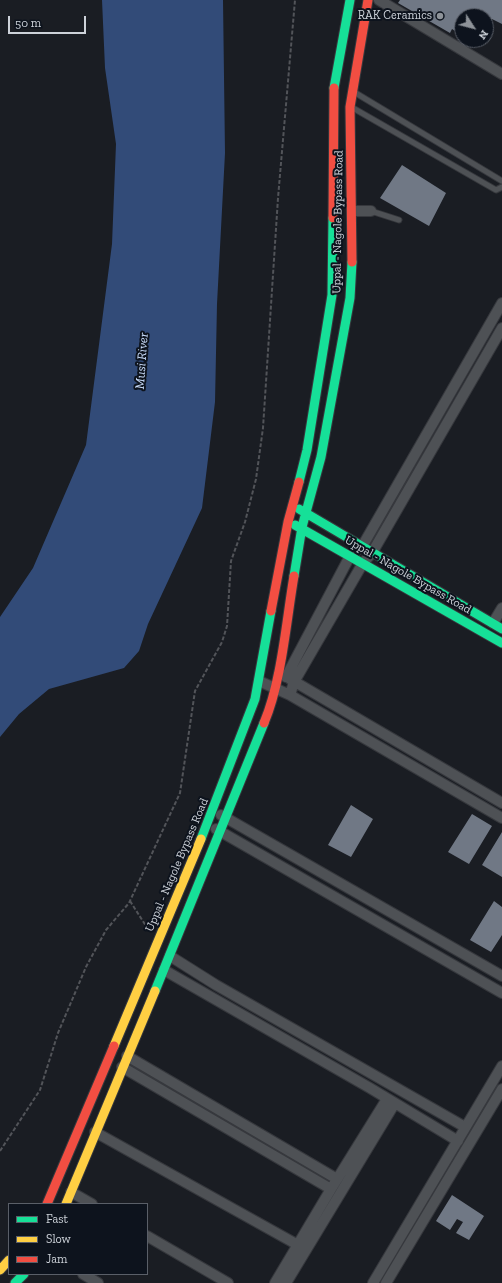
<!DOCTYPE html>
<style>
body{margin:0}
#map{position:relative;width:502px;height:1283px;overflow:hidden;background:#1a1d23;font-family:"Zilla Slab",serif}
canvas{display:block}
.legend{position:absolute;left:8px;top:1203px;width:140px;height:72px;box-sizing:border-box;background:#0d131d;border:1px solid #5a5f68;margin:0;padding:5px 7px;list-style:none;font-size:12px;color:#cdd2d9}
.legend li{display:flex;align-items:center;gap:8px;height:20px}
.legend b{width:20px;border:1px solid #5a5f68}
.north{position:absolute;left:454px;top:8px;width:40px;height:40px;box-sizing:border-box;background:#0d131d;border:1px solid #5a5f68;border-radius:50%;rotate:126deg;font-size:11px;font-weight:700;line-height:16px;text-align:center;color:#cdd2d9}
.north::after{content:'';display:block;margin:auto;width:14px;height:18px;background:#8e9399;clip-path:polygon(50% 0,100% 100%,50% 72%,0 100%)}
.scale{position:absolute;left:8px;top:16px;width:78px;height:18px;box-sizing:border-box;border:2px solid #cdd2d9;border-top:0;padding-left:5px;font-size:12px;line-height:14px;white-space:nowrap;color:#cdd2d9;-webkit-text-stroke:3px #0d131d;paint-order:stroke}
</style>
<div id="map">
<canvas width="502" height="1283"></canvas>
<ul class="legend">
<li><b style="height:5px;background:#16e098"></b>Fast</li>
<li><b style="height:5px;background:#ffcf43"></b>Slow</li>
<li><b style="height:5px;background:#f24e42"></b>Jam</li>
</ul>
<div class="north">N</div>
<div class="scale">50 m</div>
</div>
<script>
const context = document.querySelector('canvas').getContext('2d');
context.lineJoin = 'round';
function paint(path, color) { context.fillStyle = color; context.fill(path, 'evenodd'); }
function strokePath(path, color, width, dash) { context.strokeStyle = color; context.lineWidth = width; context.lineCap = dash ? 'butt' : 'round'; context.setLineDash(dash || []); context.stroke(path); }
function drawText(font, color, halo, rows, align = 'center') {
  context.font = font + ' "Zilla Slab",serif'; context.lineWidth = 4; context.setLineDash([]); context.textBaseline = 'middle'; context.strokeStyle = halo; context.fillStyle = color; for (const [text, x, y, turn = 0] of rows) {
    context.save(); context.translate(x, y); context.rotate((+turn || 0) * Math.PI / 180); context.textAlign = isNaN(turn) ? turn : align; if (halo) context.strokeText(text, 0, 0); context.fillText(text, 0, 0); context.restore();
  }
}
paint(new Path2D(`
 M102 0H223L225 153 217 304 215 402 202 508 148 624 139 651 124 668 49 689 19 714 0 737V617L33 568 86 445 112 244 116 144 105 68Z`), '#324b78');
paint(new Path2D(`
 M400 0H502V24L492 19 486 28V16H462V35L452 29 450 33 398 3Z
 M402 165 446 193 429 226 380 198Z
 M351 805 373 819 351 857 328 845Z
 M472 814 492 826 469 864 448 852Z
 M502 832V877L482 865Z
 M494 901 502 907V935L491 952 470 940Z
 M452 1195 484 1216 469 1240 456 1233 463 1222 457 1219 450 1230 436 1221Z`), '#707885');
const lane = new Path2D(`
 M354 92 502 181
 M353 108 496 190 502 187
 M371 211 399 220`);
const street = new Path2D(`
 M379 0 502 74
 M352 211H371
 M493 623 502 608
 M286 677 350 556 363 545 502 303
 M290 679 502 803
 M259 681 290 695 502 818
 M290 695 294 682 363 563 372 553 502 328
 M221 815 502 976
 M216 829 502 993
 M170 956 216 985 465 1127
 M164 970 370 1088 458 1141
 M127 1056 337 1179
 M122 1067 331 1189
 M95 1132 298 1245
 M71 1192 92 1204
 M147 1236 228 1283
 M83 1274 98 1283
 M275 1283 331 1189 387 1099
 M286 1283 395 1103
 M373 1283 502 1066
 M386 1283 502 1089`);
const fast = new Path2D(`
 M334 88 350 0
 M299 482 307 450 332 295 333 218
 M299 509 502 629
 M295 525 502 643
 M294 576 302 527 321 457 350 298 352 262
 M201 839 255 699 271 611
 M155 991 264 723
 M15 1283 24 1274`);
const slow = new Path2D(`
 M114 1046 201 839
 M66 1204 155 991
 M0 1270 9 1260`);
const jam = new Path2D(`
 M333 218 334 88
 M352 262 350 107 368 0
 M271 611 288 522 299 482
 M264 723C282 680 286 622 294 576
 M47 1204 114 1046`);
strokePath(lane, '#36383d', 7);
strokePath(street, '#36383d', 12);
strokePath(fast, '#36383d', 11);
strokePath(slow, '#36383d', 11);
strokePath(jam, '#36383d', 11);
strokePath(new Path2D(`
 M130 901 146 926 151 930
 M0 1151 40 1090 58 1033 86 967 106 930 129 903 180 793 195 691 222 642 227 626 231 561 245 522 256 479 263 428 278 198 295 0`), '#525459', 2, [4, 2]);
strokePath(lane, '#4e5155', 5);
strokePath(street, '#4e5155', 10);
strokePath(fast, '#16e098', 9);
strokePath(slow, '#ffcf43', 9);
strokePath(jam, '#f24e42', 9);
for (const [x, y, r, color] of [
 [440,16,4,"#8e9399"]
]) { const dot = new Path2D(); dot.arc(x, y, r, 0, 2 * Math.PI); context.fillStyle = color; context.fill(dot); strokePath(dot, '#0d131d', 1.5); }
drawText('12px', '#cdd2d9', '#0d131d', [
 ["RAK Ceramics",432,16]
], 'right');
drawText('12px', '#cdd2d9', '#0d131d', [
 ["Uppal - Nagole Bypass Road",338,222,-89],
 ["Uppal - Nagole Bypass Road",408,575,30],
 ["Uppal - Nagole Bypass Road",177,865,-67]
]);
drawText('italic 13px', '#caddfb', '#0d131d', [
 ["Musi River",142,361,-86]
]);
</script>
